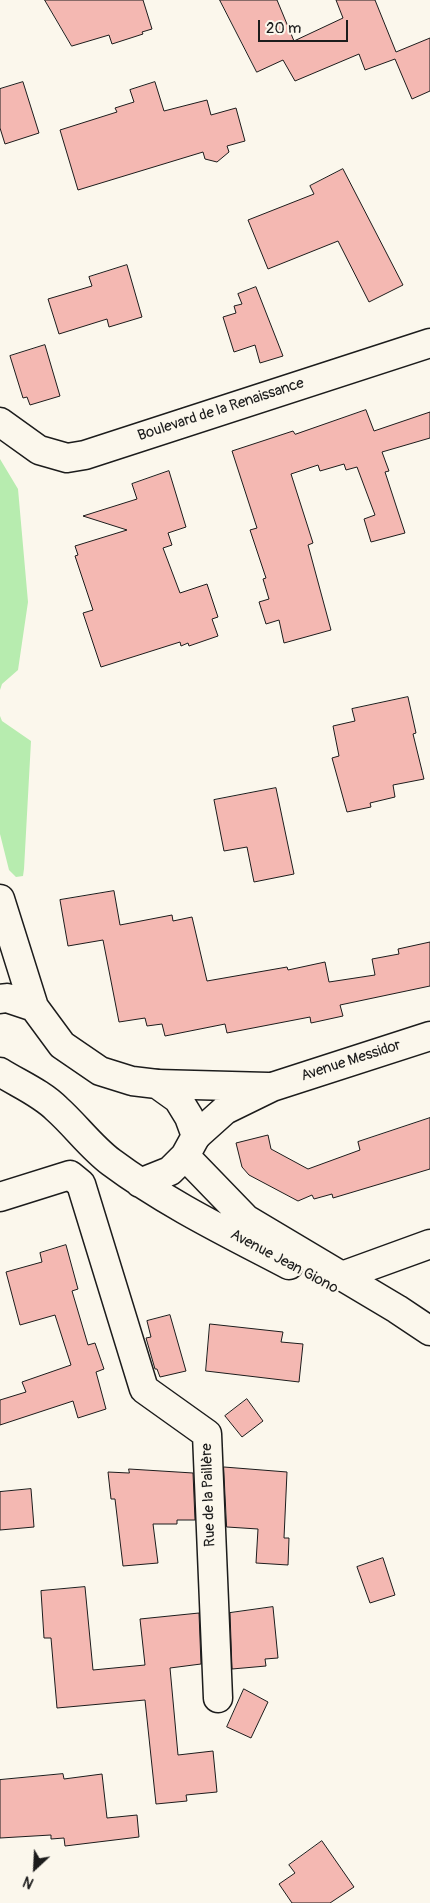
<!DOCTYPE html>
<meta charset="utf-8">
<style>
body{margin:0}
#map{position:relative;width:430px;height:1903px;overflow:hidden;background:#fbf7ec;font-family:Pangolin,sans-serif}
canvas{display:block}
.north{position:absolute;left:10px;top:1843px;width:50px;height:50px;-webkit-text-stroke:4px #fbf7ec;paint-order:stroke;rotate:205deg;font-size:14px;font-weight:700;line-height:20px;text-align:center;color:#1c1c1c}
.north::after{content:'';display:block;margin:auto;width:18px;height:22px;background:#1c1c1c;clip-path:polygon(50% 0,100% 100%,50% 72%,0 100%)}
.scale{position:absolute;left:258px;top:20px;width:90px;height:22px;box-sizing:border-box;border:2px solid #1c1c1c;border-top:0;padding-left:6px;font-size:15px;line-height:18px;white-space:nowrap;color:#1c1c1c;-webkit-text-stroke:4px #fbf7ec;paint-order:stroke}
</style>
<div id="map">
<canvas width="430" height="1903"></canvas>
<div class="north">N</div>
<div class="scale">20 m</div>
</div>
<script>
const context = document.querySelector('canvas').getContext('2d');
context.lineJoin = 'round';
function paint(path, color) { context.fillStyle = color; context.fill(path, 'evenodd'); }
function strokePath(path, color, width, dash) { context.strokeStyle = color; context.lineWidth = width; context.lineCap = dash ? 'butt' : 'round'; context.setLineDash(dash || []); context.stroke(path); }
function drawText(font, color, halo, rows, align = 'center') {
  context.font = font + ' Pangolin,sans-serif'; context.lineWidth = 5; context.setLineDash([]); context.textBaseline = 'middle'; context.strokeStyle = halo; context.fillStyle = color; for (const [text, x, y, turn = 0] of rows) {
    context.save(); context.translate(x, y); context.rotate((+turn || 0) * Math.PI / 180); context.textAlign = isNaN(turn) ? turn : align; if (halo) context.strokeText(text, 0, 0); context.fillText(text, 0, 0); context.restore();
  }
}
paint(new Path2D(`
 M0 459 18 489 28 602 18 670 2 684 0 690Z
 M0 716 2 721 31 741 24 869 23 876 16 877 9 870 0 834Z`), '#b7ecaf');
const building = new Path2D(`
 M45 0H143L152 29 142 32 143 34 112 44 109 35 72 46Z
 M220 0H277L294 41 343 18 336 0H375L396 52 430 38V91L412 99 395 59 365 70 359 54 295 81 283 60 257 72Z
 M23 82 39 133 5 144 0 128V89Z
 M155 82 164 111 207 100 211 115 236 108 245 141 227 146 229 152 217 162 205 159 203 152 78 190 60 130 117 112 115 108 134 102 130 90Z
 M343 169 403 285 369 302 338 241 268 269 248 220 314 194 310 186Z
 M127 265 142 317 109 327 107 319 59 334 48 299 92 286 89 277Z
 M256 287 283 356 260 363 255 345 234 352 223 317 236 313 234 306 242 304 238 294Z
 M45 345 60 396 30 405 27 397 23 398 10 356Z
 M366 410 374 431 430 412V438L382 452 389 471 385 472 405 533 371 542 364 519 375 515 357 467 346 470 344 464 320 471 318 465 291 474 313 543 308 545 331 630 284 643 279 620 266 624 259 602 269 599 263 579 266 578 250 530 257 528 232 451 293 431 295 434Z
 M169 471 186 527 168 533 172 545 163 548 180 593 207 584 218 617 212 619 218 636 189 646 188 643 181 646 180 642 101 667 83 613 93 610 75 556 78 555 75 546 127 530 83 516 137 499 132 484Z
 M408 697 416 733 413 734 424 779 393 785 395 797 370 803 371 807 347 812 332 758 339 756 333 726 355 721 352 709Z
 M276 788 294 874 254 882 247 847 224 851 214 800Z
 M114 891 120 925 172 915 173 921 192 917 207 981 287 967 288 970 325 962 329 982 375 975 372 959 399 954 398 949 430 942V986L340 1005 343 1016 311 1023 310 1017 227 1033 225 1024 165 1036 162 1024 147 1026 145 1018 119 1022 103 940 68 946 60 900Z
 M430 1118V1169L333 1198 332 1194 314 1199 312 1195 298 1201 249 1175 242 1167 236 1143 268 1135 271 1149 308 1169 360 1150 358 1142Z
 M66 1245 78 1289 72 1291 88 1345 95 1343 104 1369 96 1372 106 1409 78 1418 73 1401 0 1425V1400L26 1392 22 1382 71 1365 55 1315 20 1325 6 1272 42 1262 40 1253Z
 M170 1315 186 1371 160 1377 157 1369H155L146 1338 151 1337 147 1321Z
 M210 1324 283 1332 281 1342 303 1344 299 1382 206 1371Z
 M247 1399 263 1421 242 1437 225 1416Z
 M224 1467 287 1472 284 1538H289L288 1565 256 1563 258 1529 227 1527Z
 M129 1469 193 1473 195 1520H177V1524H153L158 1563 123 1566 115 1499H111L108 1472 129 1473Z
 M31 1489 34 1527 0 1530V1492Z
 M383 1558 395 1595 370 1603 357 1567Z
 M85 1587 93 1670 145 1665 140 1619 199 1613 201 1664 170 1668 178 1755 213 1751 217 1792 186 1795 187 1801 156 1804 145 1700 57 1708 51 1638H44L41 1591Z
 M273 1607 278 1658 265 1659 266 1666 232 1669 230 1613Z
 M244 1689 268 1702 251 1738 227 1727Z
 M63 1774 64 1779 102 1774 107 1818 137 1815 139 1837 65 1846 64 1838 51 1839V1835L0 1838V1780Z
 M322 1841 354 1887 330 1903H292L279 1884 295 1873 289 1865Z`);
paint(building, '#f4b8b2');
strokePath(building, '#1c1c1c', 1);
const minor = new Path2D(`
 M0 422 39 450 67 458 85 455 430 343
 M157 1084 268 1087
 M196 1136 225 1110 272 1087 430 1036
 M0 1197 70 1175 81 1184 144 1389 207 1434 218 1698
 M342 1276 430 1244`);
const tertiary = new Path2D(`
 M0 899 34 1007 62 1045 100 1071 132 1081 157 1084 178 1099 189 1117 196 1136 185 1156 246 1219 397 1309 430 1331
 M0 999 7 998 34 1007
 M0 1072C19 1084 41 1093 57 1109 76 1126 91 1147 111 1162 166 1203 228 1233 289 1265
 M140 1183 170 1171 185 1156`);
strokePath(minor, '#1c1c1c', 31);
strokePath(tertiary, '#1c1c1c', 31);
strokePath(minor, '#fbf7ec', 28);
strokePath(tertiary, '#fbf7ec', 28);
drawText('15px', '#1c1c1c', '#fbf7ec', [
 ["Boulevard de la Renaissance",221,410,-18],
 ["Avenue Messidor",351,1061,-18],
 ["Avenue Jean Giono",284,1262,28],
 ["Rue de la Paillère",209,1495,-92]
]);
</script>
